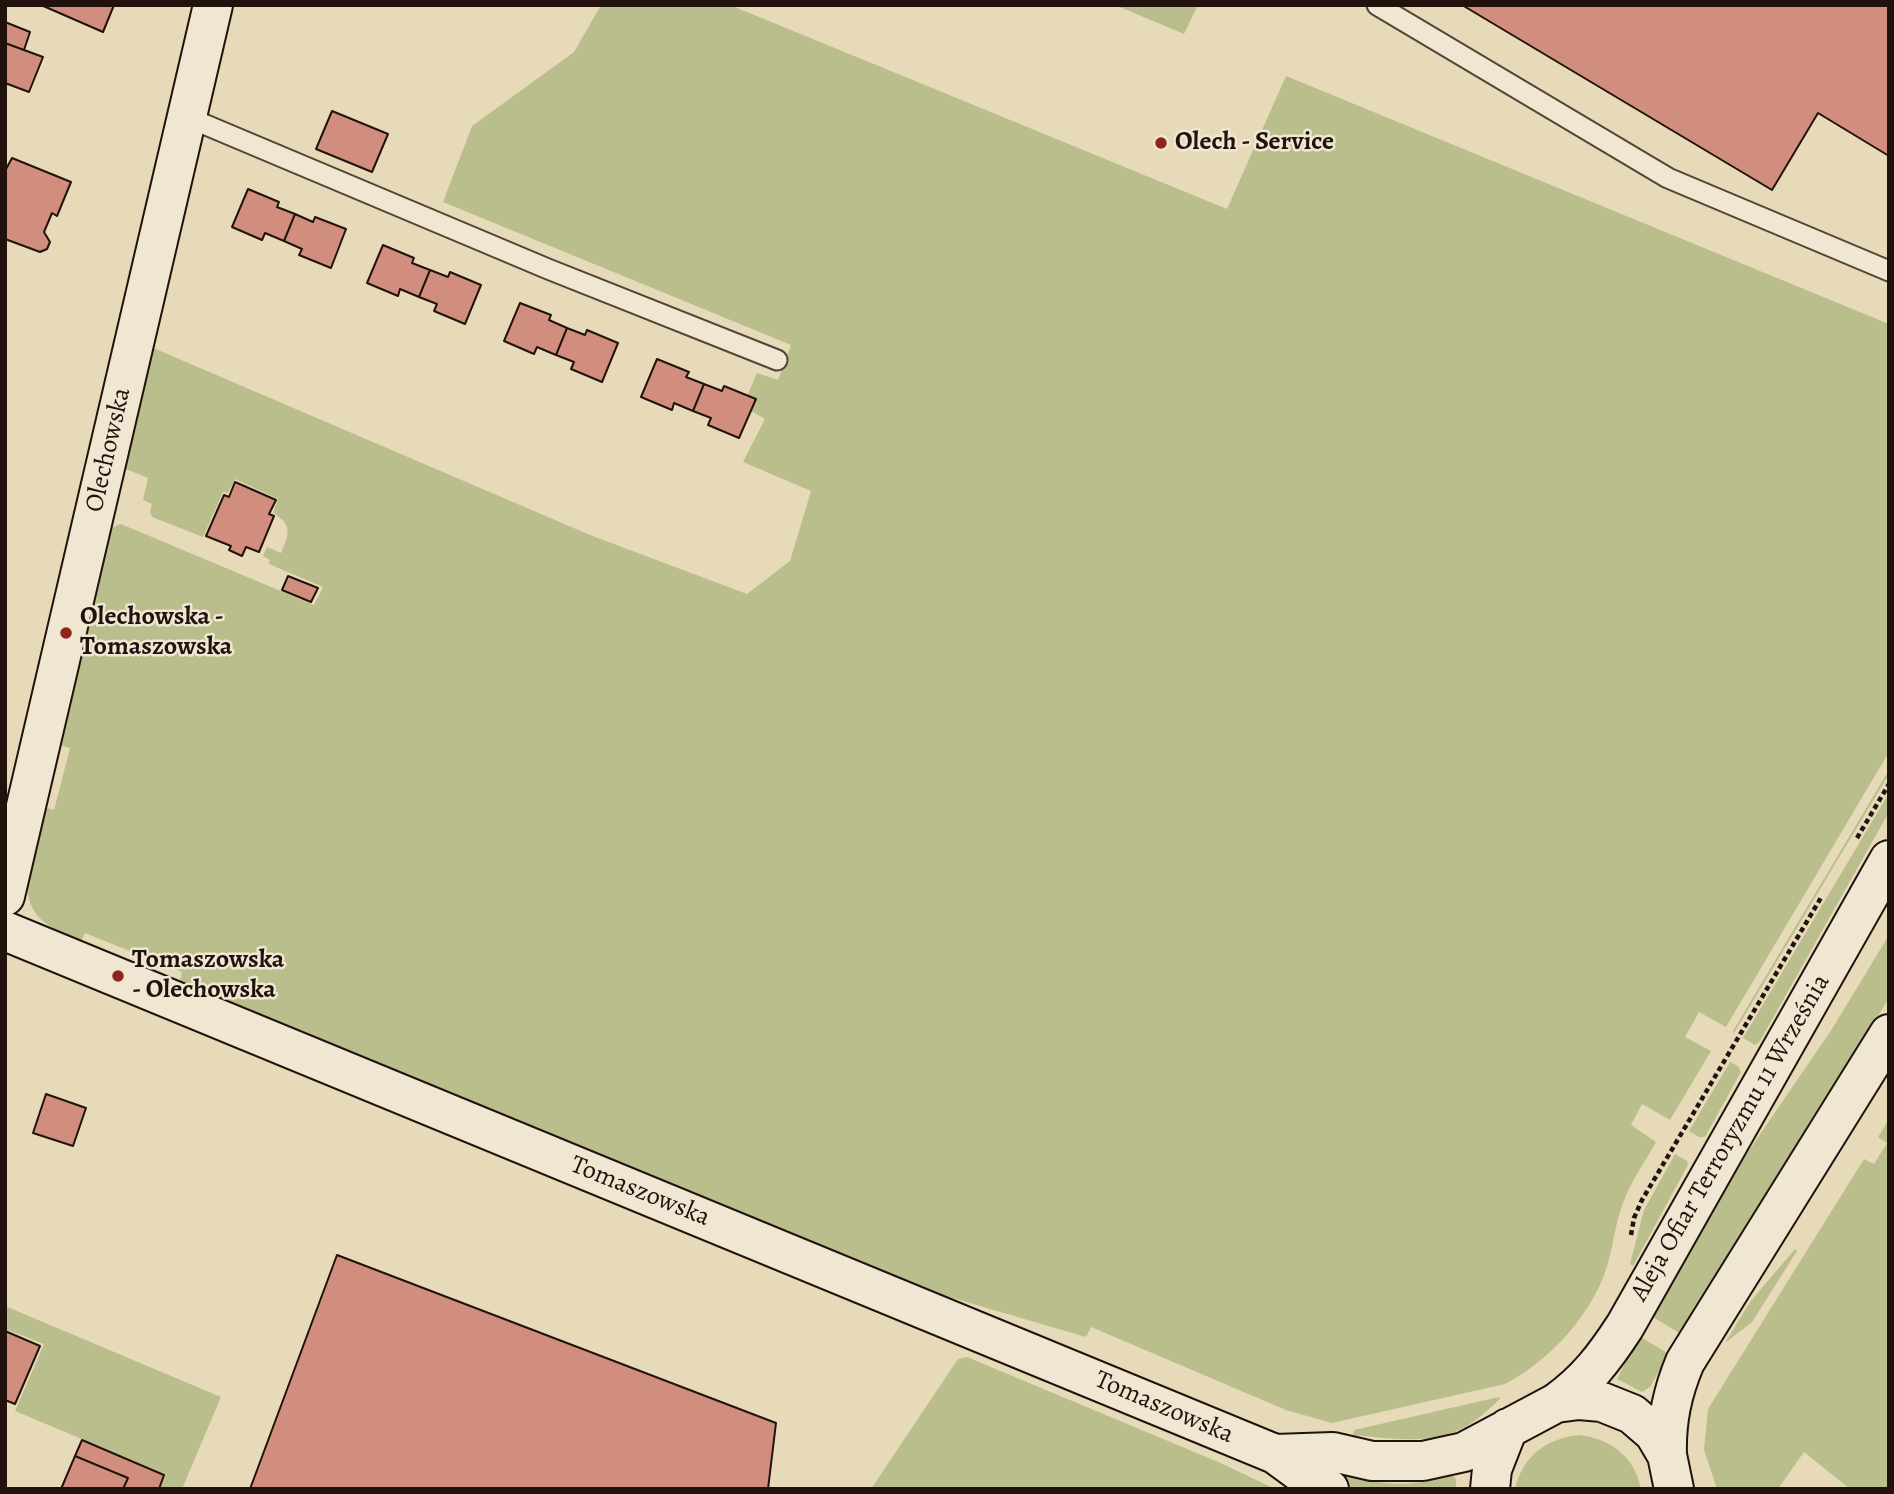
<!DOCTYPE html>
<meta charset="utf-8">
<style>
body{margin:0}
#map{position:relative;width:1894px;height:1494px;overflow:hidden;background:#e7dab9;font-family:Alegreya,serif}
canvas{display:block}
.frame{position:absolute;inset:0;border:7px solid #22120d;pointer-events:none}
</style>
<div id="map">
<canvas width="1894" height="1494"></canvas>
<div class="frame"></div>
</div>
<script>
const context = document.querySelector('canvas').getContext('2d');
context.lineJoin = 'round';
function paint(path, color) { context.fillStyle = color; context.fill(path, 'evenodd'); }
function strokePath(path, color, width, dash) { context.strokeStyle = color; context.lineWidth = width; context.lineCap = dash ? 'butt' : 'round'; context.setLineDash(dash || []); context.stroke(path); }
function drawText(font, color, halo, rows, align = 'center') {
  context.font = font + ' Alegreya,serif'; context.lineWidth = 5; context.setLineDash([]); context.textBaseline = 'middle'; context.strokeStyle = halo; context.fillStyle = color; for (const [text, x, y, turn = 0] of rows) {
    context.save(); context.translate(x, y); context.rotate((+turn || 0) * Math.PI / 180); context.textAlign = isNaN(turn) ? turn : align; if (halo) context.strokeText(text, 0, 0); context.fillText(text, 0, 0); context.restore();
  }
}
paint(new Path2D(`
 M601 5H730L1227 209 1286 76 1889 324V752L1726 1027 1699 1012 1685 1037 1711 1051 1670 1120 1642 1104 1631 1125 1656 1142C1645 1162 1631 1181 1623 1203 1614 1226 1613 1252 1604 1275 1587 1320 1547 1362 1505 1384L1332 1423 1286 1410 1091 1327 1086 1337 939 1294 180 981 182 972 85 933 81 941C48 927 26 918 27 879L46 808 54 810 70 748 62 746 69 701 109 529 121 524 314 605 323 587 269 564 270 560 263 556 267 547 281 553C290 532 292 525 273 513L278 499 235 479 228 493 223 492 203 537 152 517 150 512 152 504 143 500 148 478 121 467 151 347 590 535 747 594 790 561 811 491 743 462 765 419 751 411 755 399 747 396 757 373 778 380 791 345 443 202 472 126 574 52Z
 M1115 5H1198L1184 34Z
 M1889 770V774L1734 1033 1733 1031Z
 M1889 793V812L1760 1041 1755 1045 1743 1038Z
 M1889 935V998L1681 1334 1651 1316 1726 1184 1832 1029Z
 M1730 1062 1738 1066 1741 1072 1705 1137H1699L1689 1131Z
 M1889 1119V1489H1850L1804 1452 1778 1489H1717L1704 1450 1708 1409 1864 1159 1874 1164 1887 1143 1878 1137Z
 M1675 1154 1687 1161 1688 1165 1633 1266 1630 1264 1644 1210Z
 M1795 1249 1797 1251 1752 1322 1725 1343 1750 1302Z
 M5 1306 221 1397 182 1489H160L165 1474 15 1411 44 1344 5 1329Z
 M1639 1336 1669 1354 1650 1387 1642 1392 1617 1379Z
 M967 1357 1223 1464 1275 1489H871L958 1359Z
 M1499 1397 1500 1399C1488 1410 1476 1422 1461 1429 1429 1445 1387 1438 1353 1435L1354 1430Z
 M1580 1435C1611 1439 1635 1457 1641 1489H1515C1523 1455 1547 1438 1580 1435Z
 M1339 1472C1382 1486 1408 1488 1452 1475L1456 1479V1489H1351L1338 1482Z`), '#babe8c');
const building = new Path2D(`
 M41 5H114L103 32Z
 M1462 5H1889V156L1818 113 1772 190Z
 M5 22 30 32 24 50 5 43Z
 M5 43 43 57 29 92 5 83Z
 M332 111 388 134 372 172 316 149Z
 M12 158 71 182 57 216 52 213 44 232 50 242 47 249 40 252 5 239V171Z
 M248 189 279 202 277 207 295 214 284 241 265 233 262 240 232 227Z
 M295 214 313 222 315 217 346 229 331 268 299 255 302 249 284 241Z
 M383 245 414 258 412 263 430 270 419 297 400 289 398 296 367 283Z
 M430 270 448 277 450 272 481 285 465 324 434 311 437 304 419 297Z
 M520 303 551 315 549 320 567 328 556 355 537 347 534 354 504 341Z
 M567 328 585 335 587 330 618 343 602 382 571 369 574 362 556 355Z
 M657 359 689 372 686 377 704 384 693 411 674 403 672 410 641 397Z
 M704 384 722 391 724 386 756 399 739 438 708 425 711 418 693 411Z
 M235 482 276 500 269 514 274 516 259 552 246 547 242 556 229 550 231 546 206 536 224 495 229 497Z
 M288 576 318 588 311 602 282 590Z
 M46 1094 86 1108 73 1146 33 1133Z
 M337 1255 776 1423 768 1489H250Z
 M5 1331 40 1346 15 1404 5 1400Z
 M82 1440 164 1475 159 1489H123L128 1478 75 1456Z
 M75 1456 128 1478 123 1489H61Z`);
paint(building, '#d18e7e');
strokePath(building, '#22120d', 2);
const lane = new Path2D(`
 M1377 5 1668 178 1889 271
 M187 117 548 269 777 360`);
const secondary = new Path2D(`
 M5 896 213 5
 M5 931 1275 1454 1312 1481 1329 1489
 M1556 1403C1586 1382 1605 1357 1625 1326L1889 860
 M1275 1454 1333 1452 1372 1461H1423L1464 1452 1556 1403 1579 1400 1602 1402 1632 1414 1654 1433 1667 1455 1674 1489
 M1667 1455C1666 1421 1672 1393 1685 1362L1889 1034
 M1490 1489 1492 1469 1508 1428`);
strokePath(lane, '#534438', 23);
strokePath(secondary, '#22120d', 42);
strokePath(new Path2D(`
 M1857 838 1889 784
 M1631 1235 1634 1218 1642 1200 1822 896`), '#22120d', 4.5, [5, 3.5]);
strokePath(lane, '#efe7d2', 19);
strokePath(secondary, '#efe7d2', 38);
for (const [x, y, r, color] of [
 [1161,143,7,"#8f2418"],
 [66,633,7,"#8f2418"],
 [118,976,7,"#8f2418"]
]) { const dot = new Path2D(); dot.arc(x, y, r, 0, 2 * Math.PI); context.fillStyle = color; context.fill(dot); strokePath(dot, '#efe7d2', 2.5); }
drawText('bold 26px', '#22120d', '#efe7d2', [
 ["Olech - Service",1175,143],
 ["Olechowska -",80,618],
 ["Tomaszowska",80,648],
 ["Tomaszowska",132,961],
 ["- Olechowska",132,991]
], 'left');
drawText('26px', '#22120d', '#efe7d2', [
 ["Olechowska",109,450,-77],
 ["Aleja Ofiar Terroryzmu 11 Września",1731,1138,-60],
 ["Tomaszowska",640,1192,22],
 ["Tomaszowska",1164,1408,23]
]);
</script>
